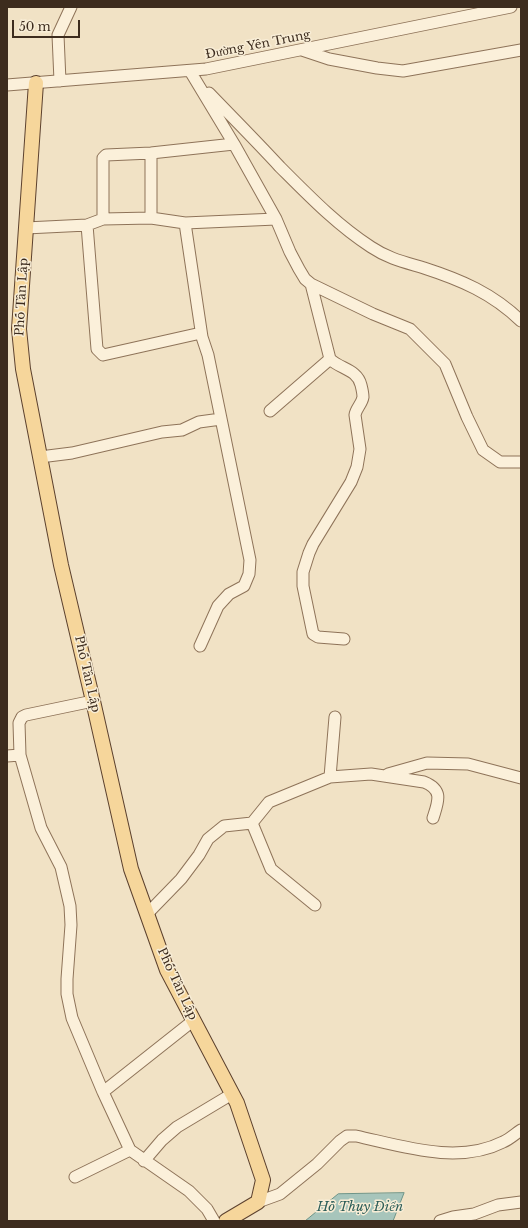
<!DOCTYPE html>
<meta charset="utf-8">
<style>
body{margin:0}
#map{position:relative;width:528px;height:1228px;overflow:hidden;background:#f1e2c5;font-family:"Libre Baskerville",serif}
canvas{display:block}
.frame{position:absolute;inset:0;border:8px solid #3d2c1e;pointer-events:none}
.scale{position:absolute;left:12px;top:20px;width:68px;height:18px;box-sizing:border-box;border:2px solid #3d2c1e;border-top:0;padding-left:5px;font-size:12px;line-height:14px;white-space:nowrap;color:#3d2c1e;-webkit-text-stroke:3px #f8edd6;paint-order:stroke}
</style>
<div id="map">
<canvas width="528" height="1228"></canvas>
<div class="frame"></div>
<div class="scale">50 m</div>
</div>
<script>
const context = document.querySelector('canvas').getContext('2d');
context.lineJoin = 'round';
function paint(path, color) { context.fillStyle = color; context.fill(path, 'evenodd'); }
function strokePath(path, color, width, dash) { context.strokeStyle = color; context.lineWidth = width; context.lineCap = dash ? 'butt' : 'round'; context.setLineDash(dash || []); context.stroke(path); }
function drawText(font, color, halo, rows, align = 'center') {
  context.font = font + ' "Libre Baskerville",serif'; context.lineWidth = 3; context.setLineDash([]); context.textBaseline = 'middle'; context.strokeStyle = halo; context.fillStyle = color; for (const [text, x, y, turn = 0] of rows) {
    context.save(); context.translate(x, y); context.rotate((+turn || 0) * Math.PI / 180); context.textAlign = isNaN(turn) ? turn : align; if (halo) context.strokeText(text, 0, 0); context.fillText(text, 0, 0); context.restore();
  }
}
const water = new Path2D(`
 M404 1193 393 1221H305L338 1194Z`);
paint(water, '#a7c5bb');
strokePath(water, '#6d9488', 1);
const minor = new Path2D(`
 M302 50 329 59 377 68 403 71 521 50
 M190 71 234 144 276 219 290 252 299 269 305 279 311 284 373 314 410 329 445 364 467 417 483 450 500 462H521
 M60 81 58 35 71 7
 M7 85 206 69 511 7
 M209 93C233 118 257 142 280 167 309 196 337 225 371 247 389 259 404 262 424 268 461 280 492 293 521 321
 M151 153V218
 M103 219V158L106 155 151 153 234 144
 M185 223 202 337 208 355 250 560 249 574 244 586 229 594 218 606 200 646
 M87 225 97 349 103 355 201 333
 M26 228 87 225 103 219 151 218 185 223 276 219
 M311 284 330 359C340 369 357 369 361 385 362 389 363 393 363 397 362 404 356 408 355 415L360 449 357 467 351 482 313 544 309 553 303 572V586L313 634 318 637 344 639
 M270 411 330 359
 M40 457 72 453 162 432 182 430 199 422 221 419
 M93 701 26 715 22 717 19 723 20 755 41 828 61 867 70 906 71 925 67 979V994L72 1018 103 1092 130 1150 189 1191 207 1209 214 1221
 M7 756 20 755
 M388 774 427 763 468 764 521 778
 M330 777 335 717
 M252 823 271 869 315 905
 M147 914 181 879 199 855 208 839 224 826 252 823 269 802 330 777 371 774 424 782C444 790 438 802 433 818
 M103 1092 194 1020
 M144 1161 162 1140 177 1127 232 1094
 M75 1177 130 1150
 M258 1202 280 1194 317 1164 340 1141 347 1136H356C402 1146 458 1165 503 1142 510 1139 515 1134 521 1130
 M440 1221 453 1217 474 1214 498 1205 521 1202`);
const major = new Path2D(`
 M36 83 19 329 23 369 61 565 93 701 131 869 167 970 237 1103 263 1180 258 1202 226 1221`);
strokePath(minor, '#8e7359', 13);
strokePath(major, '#5c412e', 16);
strokePath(minor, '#fbf0da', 11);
strokePath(major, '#f6d69b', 14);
drawText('12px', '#3d2c1e', '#f8edd6', [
 ["Đường Yên Trung",258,45,-11],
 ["Phố Tân Lập",22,297,-87],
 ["Phố Tân Lập",87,674,77],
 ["Phố Tân Lập",177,984,65]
]);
drawText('italic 13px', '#2d5e59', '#f8edd6', [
 ["Hồ Thụy Điển",360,1207]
]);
</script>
